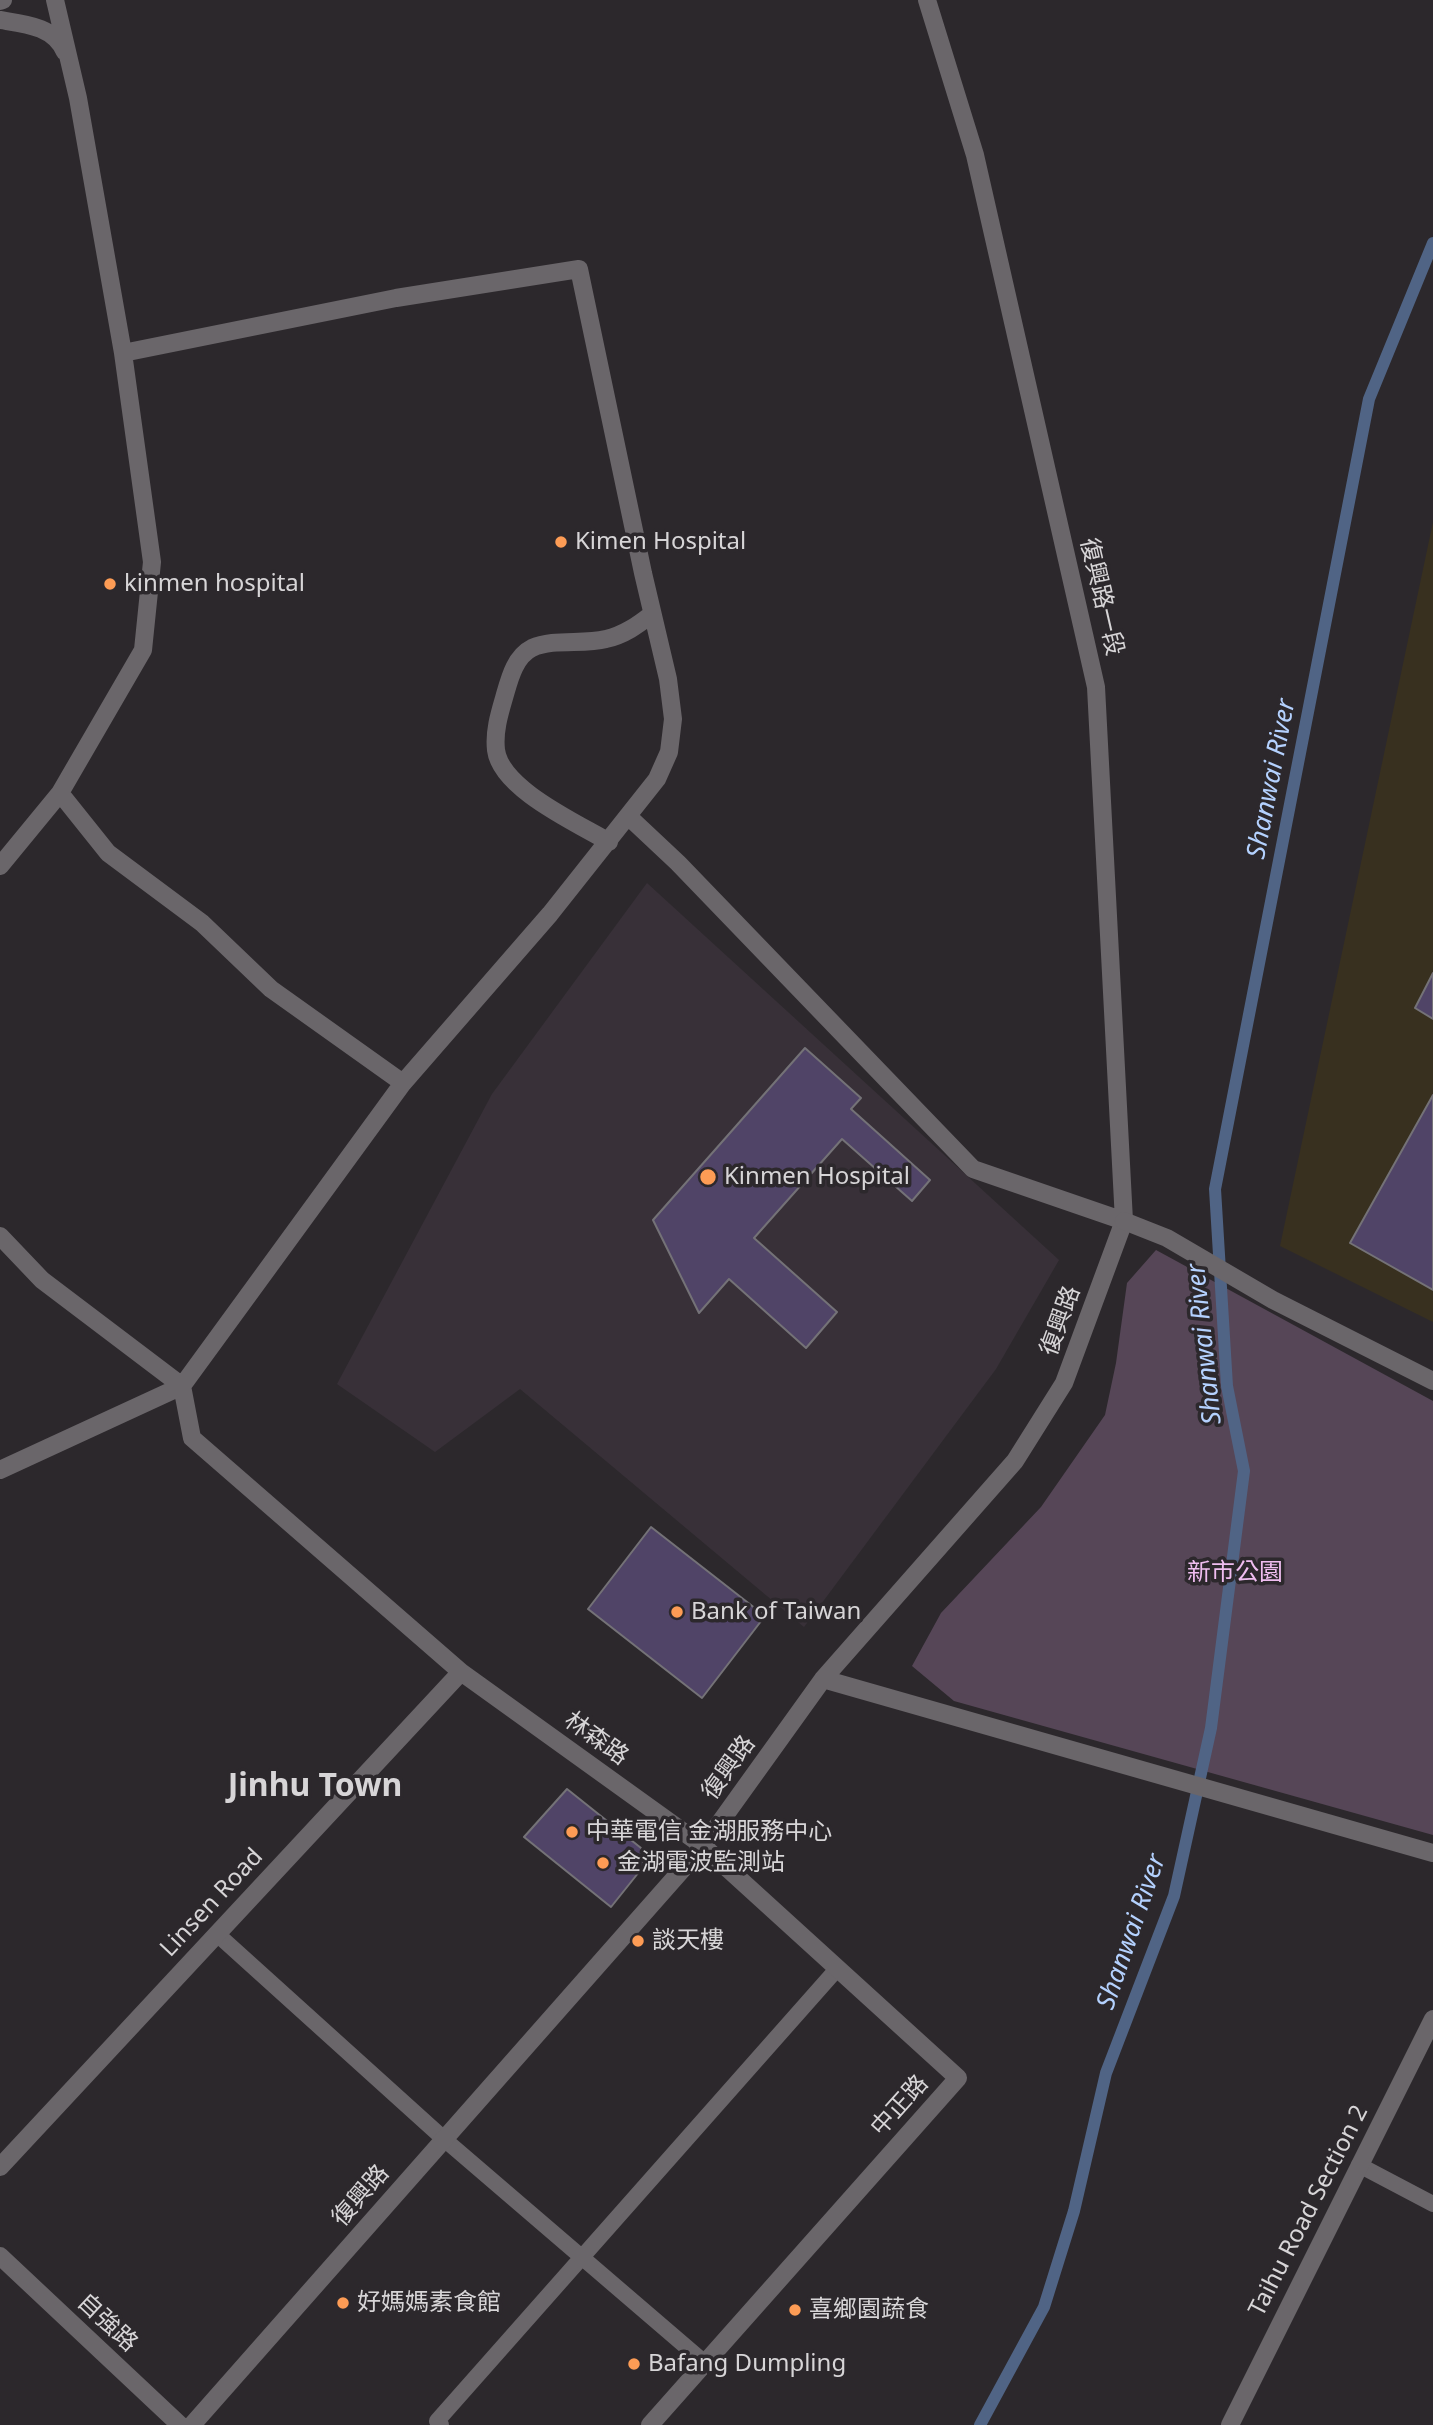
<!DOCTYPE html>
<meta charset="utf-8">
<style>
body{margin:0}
canvas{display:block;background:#2c282c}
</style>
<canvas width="1433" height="2425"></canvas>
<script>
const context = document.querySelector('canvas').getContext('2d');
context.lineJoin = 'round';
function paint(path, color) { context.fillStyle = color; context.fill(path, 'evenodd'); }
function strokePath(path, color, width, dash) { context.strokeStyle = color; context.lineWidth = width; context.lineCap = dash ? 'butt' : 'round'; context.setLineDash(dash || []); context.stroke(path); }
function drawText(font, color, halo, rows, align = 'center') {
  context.font = font + ' "Noto Sans","Noto Sans TC",sans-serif'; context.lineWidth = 7; context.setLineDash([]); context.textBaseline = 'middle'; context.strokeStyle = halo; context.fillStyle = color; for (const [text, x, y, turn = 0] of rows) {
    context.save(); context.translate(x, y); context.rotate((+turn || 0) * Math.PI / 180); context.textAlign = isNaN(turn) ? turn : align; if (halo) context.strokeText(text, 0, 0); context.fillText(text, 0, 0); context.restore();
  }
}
paint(new Path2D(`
 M1433 522V1322L1280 1246Z`), '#38301f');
paint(new Path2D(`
 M647 883 1059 1260 996 1369 804 1627 520 1389 435 1452 337 1384 492 1094Z`), '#383038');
paint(new Path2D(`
 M1156 1250 1433 1401V1835L954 1701 912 1666 941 1613 1041 1507 1105 1415 1116 1363 1127 1283Z`), '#564657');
strokePath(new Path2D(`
 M980 2425 1044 2307 1074 2211 1106 2073 1174 1896 1211 1728 1244 1471 1227 1386 1215 1189 1369 399 1433 243`), '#506485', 12);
const building = new Path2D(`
 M1433 973V1019L1415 1008Z
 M805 1048 861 1098 851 1109 930 1180 912 1201 842 1139 754 1238 837 1312 806 1348 729 1279 699 1313 653 1220Z
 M1433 1095V1290L1350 1243Z
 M651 1527 765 1616 702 1698 588 1609Z
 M567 1789 641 1848 643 1867 611 1907 524 1837Z`);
paint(building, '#504467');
strokePath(building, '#747277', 2);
strokePath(new Path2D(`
 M217 1934 444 2139 705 2363
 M1359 2165 1433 2204
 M441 2425 437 2421 837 1969`), '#6a666a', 16);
strokePath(new Path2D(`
 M0 1 3 0
 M0 20C25 24 54 26 65 52
 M60 793 108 853 202 923 271 989 403 1083
 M629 817 678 863 973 1169 1124 1221
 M609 842C577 823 501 789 496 750 494 732 499 715 504 698 509 681 514 657 532 648 554 638 583 645 606 639 624 635 638 625 652 614
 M0 866 60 793 143 650 152 562 123 353 78 98 55 0
 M0 1236 42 1280 182 1386 192 1438 461 1672 703 1846 958 2078 650 2425
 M0 1470 182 1386 403 1083 550 914 657 779 669 752 673 719 668 679 643 573 579 269 396 298 123 353
 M823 1679 1433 1853
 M0 2167 461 1672
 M0 2256 180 2425
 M192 2425 703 1846 823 1679 1015 1461 1064 1383 1124 1221 1096 687 975 155 927 0`), '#6a666a', 18);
strokePath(new Path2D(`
 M1124 1221 1167 1238 1273 1300 1433 1381
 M1230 2425 1433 2019`), '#6a666a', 18);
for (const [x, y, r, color] of [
 [561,542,7,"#fd9c55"],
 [110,584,7,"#fd9c55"],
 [708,1177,9,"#fd9c55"],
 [677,1612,7,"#fd9c55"],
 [572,1832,7,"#fd9c55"],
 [603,1863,7,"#fd9c55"],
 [638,1941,7,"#fd9c55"],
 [343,2303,7,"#fd9c55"],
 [795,2310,7,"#fd9c55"],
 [634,2364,7,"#fd9c55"]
]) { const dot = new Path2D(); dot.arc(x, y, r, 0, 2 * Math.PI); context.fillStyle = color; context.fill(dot); strokePath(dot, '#2c282c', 2.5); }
drawText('24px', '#d7d5d7', '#2c282c', [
 ["Kimen Hospital",575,542],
 ["kinmen hospital",124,584],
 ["Kinmen Hospital",724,1177],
 ["Bank of Taiwan",691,1612],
 ["中華電信 金湖服務中心",586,1832],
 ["金湖電波監測站",617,1863],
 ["談天樓",652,1941],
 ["好媽媽素食館",357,2303],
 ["喜鄉園蔬食",809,2310],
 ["Bafang Dumpling",648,2364]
], 'left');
drawText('24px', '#d7d5d7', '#2c282c', [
 ["復興路一段",1101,597,77],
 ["復興路",1061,1321,-70],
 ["林森路",596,1739,36],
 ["復興路",729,1768,-54],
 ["Linsen Road",212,1903,-47],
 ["中正路",900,2106,-48],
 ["復興路",361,2196,-49],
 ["Taihu Road Section 2",1309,2211,-63],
 ["自強路",107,2323,43]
]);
drawText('24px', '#efbdf0', '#2c282c', [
 ["新市公園",1235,1573]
]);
drawText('italic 26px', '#b4d1fe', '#2c282c', [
 ["Shanwai River",1272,779,-79],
 ["Shanwai River",1205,1344,-96],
 ["Shanwai River",1132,1932,-71]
]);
drawText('bold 32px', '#d7d5d7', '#2c282c', [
 ["Jinhu Town",315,1787]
]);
</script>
